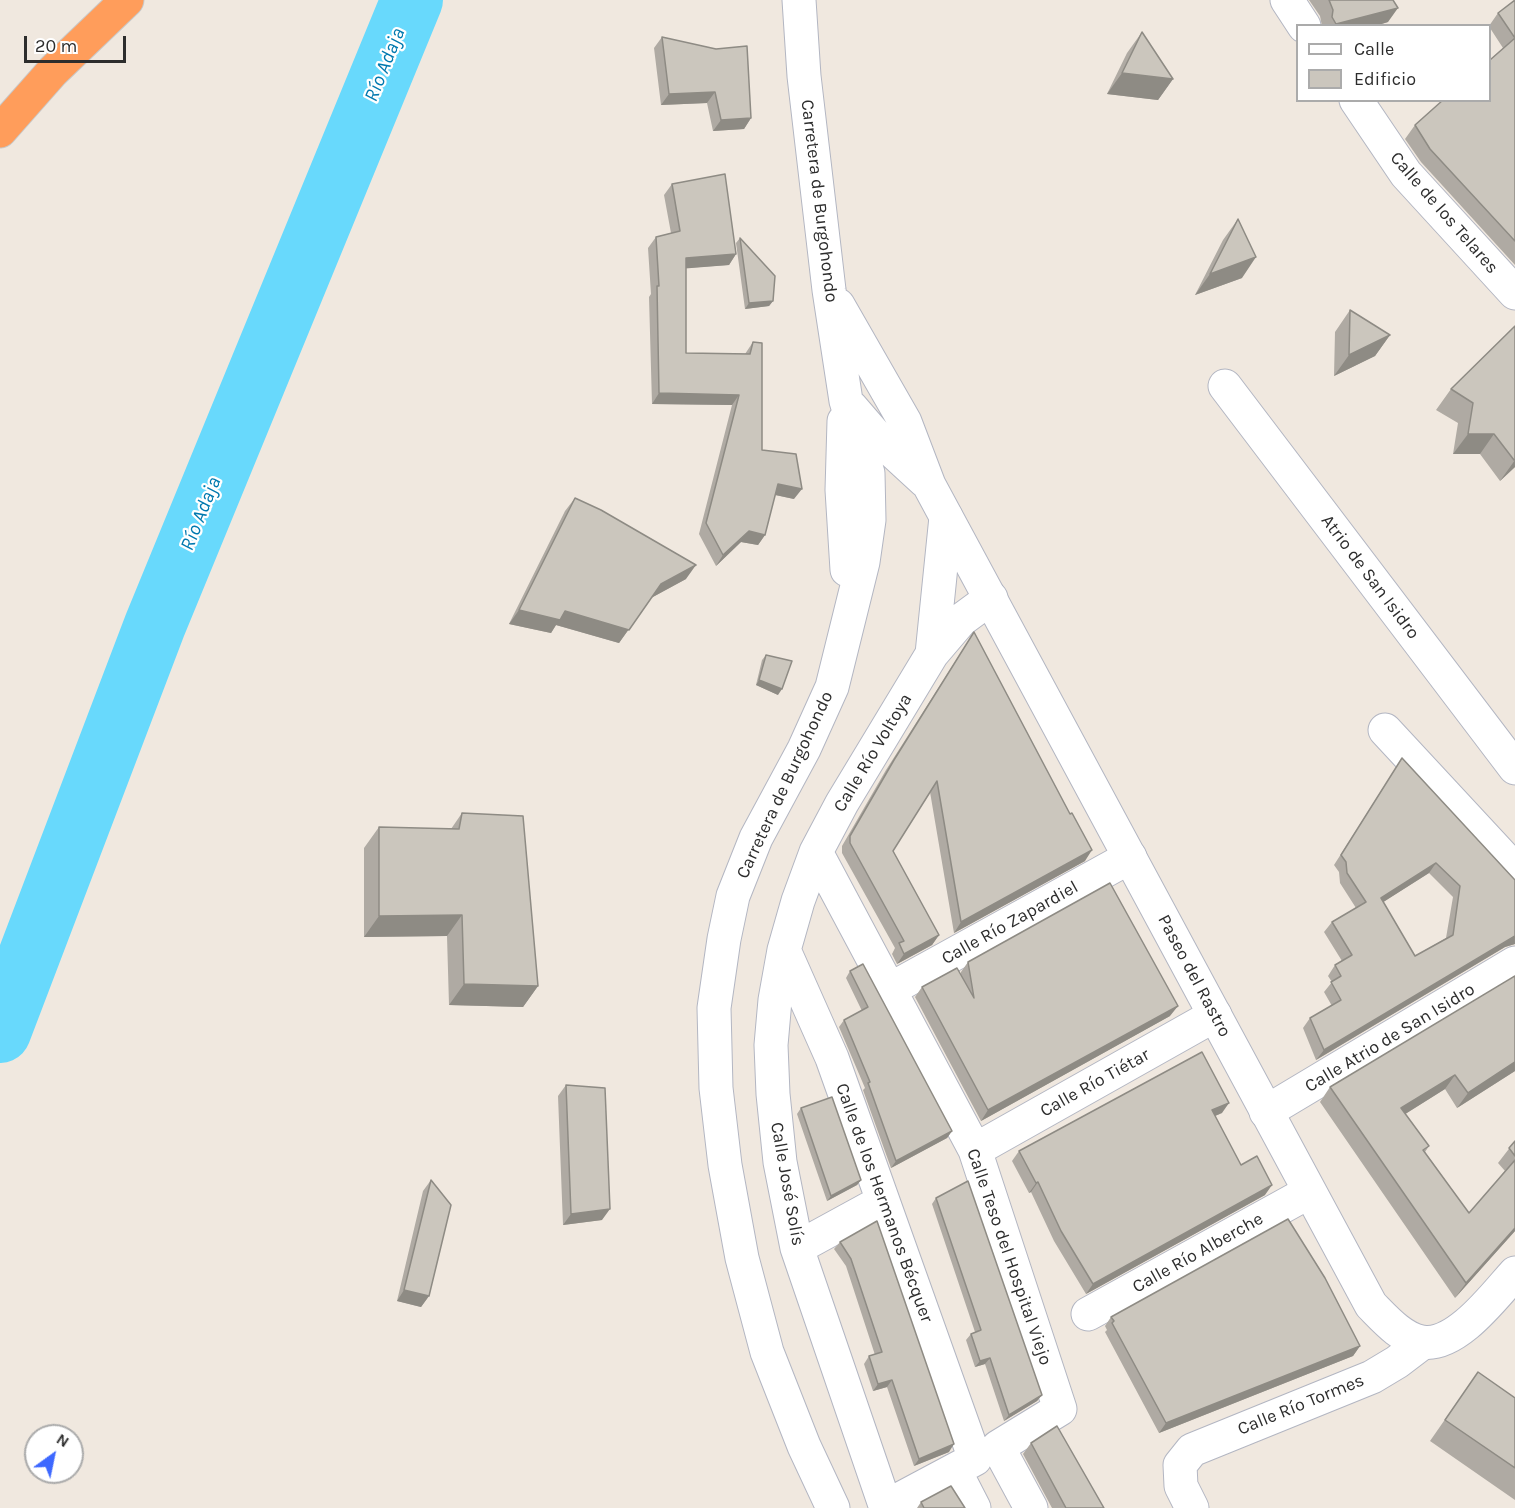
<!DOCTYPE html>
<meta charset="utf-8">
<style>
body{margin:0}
#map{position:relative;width:1515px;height:1508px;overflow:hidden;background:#f0e8df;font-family:Karla,sans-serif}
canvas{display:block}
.legend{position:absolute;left:1296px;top:24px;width:195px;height:78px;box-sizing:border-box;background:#fff;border:2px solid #ababab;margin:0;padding:8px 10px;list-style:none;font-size:18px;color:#2d2d2d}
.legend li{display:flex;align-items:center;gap:12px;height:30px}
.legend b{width:30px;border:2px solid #ababab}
.north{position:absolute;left:24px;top:1424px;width:60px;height:60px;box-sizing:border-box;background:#fff;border:2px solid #ababab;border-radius:50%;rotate:33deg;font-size:16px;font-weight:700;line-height:24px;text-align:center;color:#2d2d2d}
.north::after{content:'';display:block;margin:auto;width:21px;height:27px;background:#3d68ff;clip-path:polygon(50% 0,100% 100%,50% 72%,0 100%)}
.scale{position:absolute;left:24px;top:36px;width:102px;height:27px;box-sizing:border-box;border:3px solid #2d2d2d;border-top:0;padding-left:8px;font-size:18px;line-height:21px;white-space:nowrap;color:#2d2d2d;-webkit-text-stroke:4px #fff;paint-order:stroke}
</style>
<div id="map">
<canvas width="1515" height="1508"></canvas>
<ul class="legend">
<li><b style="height:8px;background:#fff"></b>Calle</li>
<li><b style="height:16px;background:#cbc6bd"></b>Edificio</li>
</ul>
<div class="north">N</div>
<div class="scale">20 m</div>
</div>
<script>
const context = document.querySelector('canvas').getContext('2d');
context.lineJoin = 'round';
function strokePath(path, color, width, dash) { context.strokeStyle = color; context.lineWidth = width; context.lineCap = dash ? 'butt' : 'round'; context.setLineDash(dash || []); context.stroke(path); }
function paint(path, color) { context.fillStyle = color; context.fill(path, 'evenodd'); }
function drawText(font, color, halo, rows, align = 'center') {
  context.font = font + ' Karla,sans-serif'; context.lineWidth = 4.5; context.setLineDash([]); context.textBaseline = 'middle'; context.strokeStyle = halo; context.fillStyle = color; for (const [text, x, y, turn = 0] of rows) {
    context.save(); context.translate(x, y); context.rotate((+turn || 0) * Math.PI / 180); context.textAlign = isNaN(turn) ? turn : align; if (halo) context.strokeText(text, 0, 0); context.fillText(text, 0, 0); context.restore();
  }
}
strokePath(new Path2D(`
 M0 1032 155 625 412 0`), '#68d9fc', 62);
const street = new Path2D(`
 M1287 0 1304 26
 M1356 100 1406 174 1515 293
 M1225 386 1515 768
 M932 654 946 517
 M1385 730 1515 870
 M816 852 975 1150 1060 1409 998 1447 1031 1508
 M784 950 832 1058 975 1459 885 1507
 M889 990 1130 857
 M1266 1112 1515 963
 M975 1150 1215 1015
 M797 1248 883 1201
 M1088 1314 1309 1192
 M955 1471 974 1508
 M886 1508 797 1248 780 1162 773 1094 771 1045 775 1000 784 950 798 901 816 852 842 803 932 654 961 620 991 598
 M1192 1508 1181 1486 1180 1465 1192 1450 1372 1377 1397 1362 1422 1343`);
const secondary = new Path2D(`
 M799 0 804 76 829 290 846 401 868 473 869 520 863 562 832 687 804 749 756 838 733 896 724 939 714 1008 716 1088 725 1165 742 1258 767 1352 804 1446 833 1508
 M838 305 905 422 929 485 1371 1305C1384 1318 1402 1339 1422 1342 1456 1348 1495 1295 1515 1273
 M851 407 876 436 925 481
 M844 421 842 490 847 570`);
const highway = new Path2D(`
 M0 131 53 71 127 0`);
strokePath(street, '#b3b6c2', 35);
strokePath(secondary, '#b3b6c2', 35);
strokePath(highway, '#c8c8c8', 35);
strokePath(street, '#fff', 33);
strokePath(secondary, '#fff', 33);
strokePath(highway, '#ff9d5b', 33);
paint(new Path2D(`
 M1309 0H1393L1388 22 1375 26H1322L1320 16Z
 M1515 0V265L1421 162 1405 139 1415 125 1503 48 1490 28V26H1489L1498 13Z
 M1142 32 1173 79 1158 100 1107 94 1127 53Z
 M662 37 751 118 744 129 713 131 707 103 661 105 654 48Z
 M672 184 736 254 729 265 686 268V353L745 354 753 342 762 450 794 499 775 495 765 535 758 545 741 542 716 566 699 534 732 405 652 404 649 297 651 294 648 248 656 237 671 233 664 195Z
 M1238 219 1242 278 1195 295 1223 240Z
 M740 238 773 301 769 306 745 309 736 243Z
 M1350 310 1390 335 1375 356 1334 376 1335 332Z
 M1515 326V467L1500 481 1480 454H1453L1458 423 1436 410 1451 389Z
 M575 498 686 579 651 598 619 643 556 625 551 633 509 624 565 511Z
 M974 632 1085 861 954 933 930 792 893 851 939 935 932 945 897 964 892 954 895 948 842 853V846L886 770Z
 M766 655 778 695 756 685 762 660Z
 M1402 758 1515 880V944L1505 947 1316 1060 1303 1028 1310 1018 1332 1006 1324 992 1332 982 1328 976 1335 965 1342 961 1324 932 1332 922 1356 908 1340 883 1339 872 1334 865ZM1429 873 1453 897 1446 938 1415 956 1383 902Z
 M462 813 538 986 523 1007 449 1005 447 936 364 937V848L379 827 451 829Z
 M968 962 1170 1016 981 1121 915 997 922 987 961 975V972Z
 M850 971 952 1131 947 1138 891 1168 863 1090 865 1088 839 1027 844 1020 862 1011 846 978Z
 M1515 976V1071L1457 1108 1445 1089 1405 1114 1429 1146 1425 1152 1469 1213 1505 1171 1498 1163 1515 1141V1231L1455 1298 1320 1102 1330 1087Z
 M566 1085 602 1220 563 1225 558 1096Z
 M801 1108 861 1180 857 1185 827 1201 797 1114Z
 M1222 1113 1215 1116 1241 1165 1265 1195 1086 1294 1054 1241 1031 1192 1029 1193 1012 1161 1019 1151Z
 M431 1180 429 1296 421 1307 397 1301 423 1191Z
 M936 1198 1042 1395 1037 1401 1004 1421 985 1364 975 1367 966 1340 971 1334 975 1332 932 1204Z
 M877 1221 949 1452 914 1466 887 1387 873 1391 864 1364 869 1356 875 1355 846 1266 834 1249 840 1242Z
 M1111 1317 1360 1346 1353 1356 1159 1433 1105 1332 1107 1330 1105 1326Z
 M1478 1372 1515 1398V1500L1430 1441Z
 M1031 1443 1104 1508H1052L1023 1454Z
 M921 1502 965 1508H917Z`), '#afaaa3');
paint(new Path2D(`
 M1398 8 1388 22 1375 26H1335L1336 24Z
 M1122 73 1173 79 1158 100 1107 94Z
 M715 92 707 103 661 105 669 94Z
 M751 118 744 129 713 131 721 120Z
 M736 254 729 265 679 269 686 258Z
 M1256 257 1242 278 1195 295 1210 274Z
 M773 301 769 306 745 309 749 303Z
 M1390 335 1375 356 1334 376 1349 355Z
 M659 393 739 395 732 405 652 404Z
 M1468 434H1494L1480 454H1453Z
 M1515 460V467L1500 481Z
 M778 484 802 489 794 499 771 494Z
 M749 531 765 535 758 545 741 542 716 566 723 555Z
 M696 565 686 579 651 598 619 643 556 625 551 633 509 624 519 610 565 611 661 584Z
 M759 680 782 689 778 695 756 685Z
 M1092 850 1085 861 954 933 961 922Z
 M1436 863 1429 873 1374 908 1381 898Z
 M462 915 447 936 364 937 379 916Z
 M939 935 932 945 897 964 904 954Z
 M1515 936V944L1505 947 1316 1060 1324 1050Z
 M464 984 538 986 523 1007 449 1005Z
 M1178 1006 1170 1016 981 1121 988 1110Z
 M1515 1062V1071L1457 1108 1468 1093Z
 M1455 1075 1445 1089 1391 1123 1401 1108Z
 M1229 1103 1222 1113 1205 1120 1212 1110Z
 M952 1131 947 1138 891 1168 896 1161Z
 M861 1180 857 1185 827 1201 831 1196Z
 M1038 1182 1031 1192 1029 1193 1036 1183Z
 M1272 1185 1265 1195 1086 1294 1093 1284Z
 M610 1209 602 1220 563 1225 571 1214Z
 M1515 1228V1231L1455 1298 1466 1283Z
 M404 1290 429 1296 421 1307 397 1301Z
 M1360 1346 1353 1356 1159 1433 1166 1423Z
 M990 1358 985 1364 975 1367 980 1361Z
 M892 1380 887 1387 873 1391 878 1384Z
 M1042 1395 1037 1401 1004 1421 1009 1415Z
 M954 1444 949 1452 914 1466 919 1459Z`), '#8e8b84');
const building = new Path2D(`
 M1329 0H1393L1398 8 1336 24 1332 17 1333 10Z
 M1515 0V241L1430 149 1415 125 1443 100H1490V60L1515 38 1498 13Z
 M1142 32 1173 79 1122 73Z
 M662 37 716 49 747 46 751 118 721 120 715 92 669 94Z
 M725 174 736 254 686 258V353L750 354 753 342 762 343V450L796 454 802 489 778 484 765 535 749 531 723 555 706 523 739 395 659 393 657 286H659L656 237 680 231 672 184Z
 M1238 219 1256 257 1210 274Z
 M740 238 775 276 773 301 749 303Z
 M1350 310 1390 335 1349 355Z
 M1515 326V460H1514L1494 434H1468L1473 403 1451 389Z
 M575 498 601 510 696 565 661 584 629 630 565 611 560 620 519 610Z
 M974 632 1070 814 1072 813 1092 850 961 922 937 781 893 851 939 935 904 954 899 943 904 941 850 843V836L894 760Z
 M766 655 792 661 782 689 759 680Z
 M1402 758 1515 880V936L1324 1050 1310 1018 1341 1000 1331 982 1341 976 1335 965 1352 955 1332 922 1366 902 1347 873 1346 862 1341 855ZM1436 863 1460 886 1453 935 1415 956 1381 898Z
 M462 813 523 816 538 986 464 984 462 915 379 916V827L459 829Z
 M1110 883 1178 1006 988 1110 922 987 957 968 974 998 968 962Z
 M863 964 952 1131 896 1161 868 1083 870 1082 844 1020 868 1007 850 971Z
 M1515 976V1062L1468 1093 1455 1075 1401 1108 1429 1146 1423 1150 1469 1213 1515 1160V1228L1466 1283 1330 1087Z
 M1202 1052 1229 1103 1212 1110 1241 1165 1257 1156 1272 1185 1093 1284 1061 1231 1038 1182 1036 1183 1019 1151Z
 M566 1085 605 1088 610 1209 571 1214Z
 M832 1097 861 1180 831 1196 801 1108Z
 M1515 1141V1156L1509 1148Z
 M431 1180 451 1205 429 1296 404 1290Z
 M968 1181 1042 1395 1009 1415 990 1358 980 1361 971 1334 981 1330 936 1198Z
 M1288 1219 1325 1278 1360 1346 1166 1423 1112 1323 1114 1321 1111 1317Z
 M877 1221 954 1444 919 1459 892 1380 878 1384 869 1356 882 1352 851 1259 840 1242Z
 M1478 1372 1515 1398V1468L1445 1420Z
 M1057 1426 1104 1508H1066L1031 1443Z
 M951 1486 965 1508H924L921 1502Z`);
paint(building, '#cbc6bd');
strokePath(building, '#8e8b84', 1.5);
drawText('18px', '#2d2d2d', '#fff', [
 ["Carretera de Burgohondo",819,201,83],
 ["Calle de los Telares",1444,213,49],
 ["Atrio de San Isidro",1370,577,53],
 ["Calle Río Voltoya",873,753,-59],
 ["Carretera de Burgohondo",785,785,-65],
 ["Calle Río Zapardiel",1010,923,-29],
 ["Paseo del Rastro",1194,976,62],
 ["Calle Atrio de San Isidro",1390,1038,-31],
 ["Calle Río Tiétar",1095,1083,-29],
 ["Calle José Solís",787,1184,80],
 ["Calle de los Hermanos Bécquer",884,1203,70],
 ["Calle Río Alberche",1198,1253,-29],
 ["Calle Teso del Hospital Viejo",1009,1257,71],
 ["Calle Río Tormes",1301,1405,-22]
]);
drawText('italic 20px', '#0079af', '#fff', [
 ["Río Adaja",385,65,-68],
 ["Río Adaja",201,514,-68]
]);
</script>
